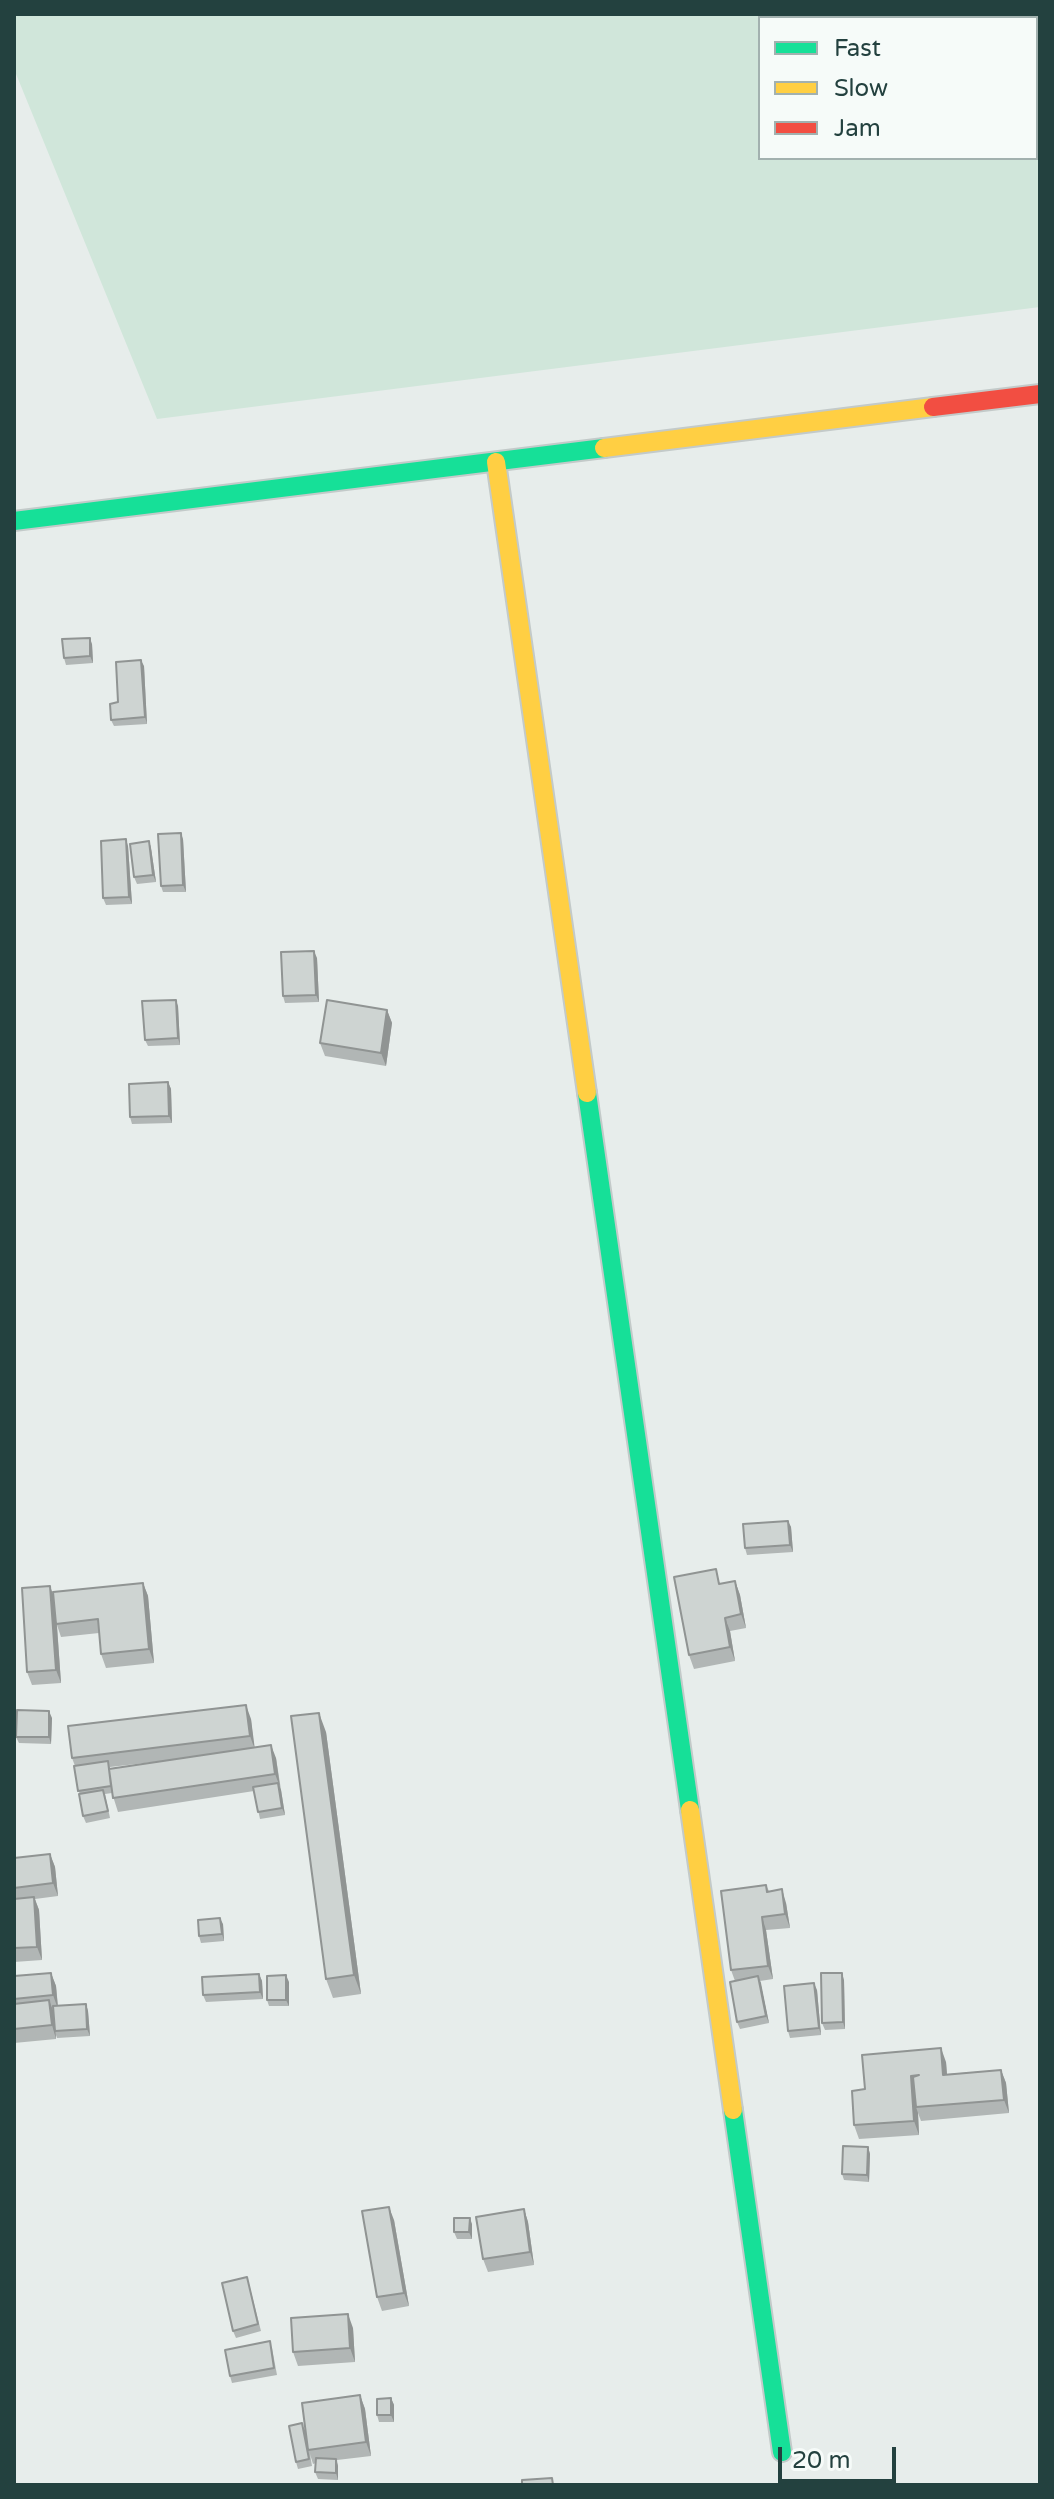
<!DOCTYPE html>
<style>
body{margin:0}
#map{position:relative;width:1054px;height:2499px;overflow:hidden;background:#e7edeb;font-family:"Varela Round",sans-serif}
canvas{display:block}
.frame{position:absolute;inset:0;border:16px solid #23413f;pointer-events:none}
.legend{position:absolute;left:758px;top:16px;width:280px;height:144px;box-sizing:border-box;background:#f6fbf9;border:2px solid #a2b1af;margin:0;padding:10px 14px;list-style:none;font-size:24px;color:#23413f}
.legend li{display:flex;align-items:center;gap:16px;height:40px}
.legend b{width:40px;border:2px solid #a2b1af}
.scale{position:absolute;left:778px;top:2447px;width:118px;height:36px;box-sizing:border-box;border:4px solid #23413f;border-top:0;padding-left:10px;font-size:24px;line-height:28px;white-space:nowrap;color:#23413f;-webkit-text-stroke:6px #f6fbf9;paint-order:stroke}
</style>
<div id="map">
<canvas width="1054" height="2499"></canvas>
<div class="frame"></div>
<ul class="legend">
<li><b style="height:10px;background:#16e098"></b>Fast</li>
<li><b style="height:10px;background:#ffcf43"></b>Slow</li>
<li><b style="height:10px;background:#f24e42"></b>Jam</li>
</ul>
<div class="scale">20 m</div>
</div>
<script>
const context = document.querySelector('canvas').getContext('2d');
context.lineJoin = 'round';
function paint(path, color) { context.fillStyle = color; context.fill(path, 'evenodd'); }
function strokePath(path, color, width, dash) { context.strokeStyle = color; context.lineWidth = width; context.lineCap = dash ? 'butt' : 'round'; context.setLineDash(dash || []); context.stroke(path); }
paint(new Path2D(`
 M14 14H1040V307L157 419 14 69ZM760 18H1036V158H760Z`), '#d0e6da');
const fast = new Path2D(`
 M14 521 604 448
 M587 1093 690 1810
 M733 2110 782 2452`);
const slow = new Path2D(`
 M604 448 933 407
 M496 462 587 1093
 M690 1810 733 2110`);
const jam = new Path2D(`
 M933 407 1040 394`);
strokePath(fast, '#c3cac9', 22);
strokePath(slow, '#c3cac9', 22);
strokePath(jam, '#c3cac9', 22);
strokePath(fast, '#16e098', 18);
strokePath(slow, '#ffcf43', 18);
strokePath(jam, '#f24e42', 18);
paint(new Path2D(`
 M92 644 93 663 66 665 64 658Z
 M144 666 147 724 114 726 111 720 118 702Z
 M183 839 186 892H163L161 886Z
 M149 841 151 848 156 882 137 884 134 877Z
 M128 846 132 904 106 905 103 898Z
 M317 958 319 1002 285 1003 283 996Z
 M178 1006 180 1045 148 1046 145 1040Z
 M387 1010 392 1023 386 1066 325 1056 320 1043Z
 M168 1082 171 1089 172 1123 132 1124 130 1117Z
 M788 1521 791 1527 793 1552 747 1555 745 1548Z
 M735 1581 740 1595 746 1628 730 1631 735 1661 694 1669 689 1655 721 1584Z
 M143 1583 148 1596 154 1663 106 1668 101 1654 99 1633 61 1637 57 1625 61 1683 32 1685 27 1672 53 1595Z
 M52 1718 51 1744 19 1743 16 1737Z
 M251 1719 254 1748 276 1758 285 1815 260 1819 254 1791 118 1812 112 1793 105 1794 110 1818 86 1823 83 1816 75 1766 72 1758ZM180 1759 110 1769V1767Z
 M326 1732 361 1994 333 1998 326 1979Z
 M50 1854 55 1867 58 1896 35 1899 39 1910 42 1960 14 1962V1858Z
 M766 1885 769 1891 786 1903 790 1928 766 1930 773 1979 760 1981 769 2023 740 2029 737 2022 735 1981 731 1970Z
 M223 1924 224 1941 201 1943 199 1936Z
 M51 1973 56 1986 58 2006 86 2004 88 2011 90 2036 57 2038 56 2035V2039L14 2043V1976Z
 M259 1974 262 1981 263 1999 206 2002 203 1995Z
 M844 1980 845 2029 825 2030 822 2023Z
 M289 1982V2006H269L267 2000Z
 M817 1990 821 2035 790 2038 788 2031Z
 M946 2062 947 2074 1001 2070 1006 2083 1009 2113 921 2121 918 2113 919 2135 859 2139 854 2125 865 2089Z
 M868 2147 870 2154 869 2182 844 2180 842 2174Z
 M524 2209 528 2222 534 2265 488 2272 483 2259Z
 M394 2220 409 2306 382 2311 377 2297Z
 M472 2224V2239H457L454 2232Z
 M249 2284 261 2331 236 2338 233 2331Z
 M353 2328 355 2362 298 2366 293 2352Z
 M272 2348 277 2375 232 2383 230 2376Z
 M360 2395 365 2409 371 2456 337 2460 338 2466V2480L318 2479 315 2472 316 2463 313 2464 310 2454 312 2466 298 2469 296 2462 302 2423 307 2442Z
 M391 2398 394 2405V2422H379L377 2415Z`), '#b1b6b5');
paint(new Path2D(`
 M90 638 92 644 93 663 90 656Z
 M141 660 144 666 147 724 145 717Z
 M181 833 183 839 186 892 183 885Z
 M126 839 128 846 132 904 129 897Z
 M149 841 151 848 156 882 153 875Z
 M314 951 317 958 319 1002 316 995Z
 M176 1000 178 1006 180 1045 178 1038Z
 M387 1010 392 1023 386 1066 381 1053Z
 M168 1082 171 1089 172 1123 169 1116Z
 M788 1521 791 1527 793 1552 790 1545Z
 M735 1581 740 1595 746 1628 741 1614Z
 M143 1583 148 1596 154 1663 149 1649Z
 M50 1586 55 1600 61 1683 56 1670Z
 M725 1618 730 1631 735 1661 730 1647Z
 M246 1705 251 1719 255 1750 250 1736Z
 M49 1711 52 1718 51 1744 49 1737Z
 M319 1713 326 1732 361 1994 354 1975Z
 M271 1745 276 1758 280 1787 275 1774Z
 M278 1783 281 1790 285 1815 282 1808Z
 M50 1854 55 1867 58 1896 53 1883Z
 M782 1889 786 1903 790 1928 785 1914Z
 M34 1897 39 1910 42 1960 37 1947Z
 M762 1917 766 1930 773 1979 768 1966Z
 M220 1918 223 1924 224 1941 222 1934Z
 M51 1973 56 1986 58 2009 53 1995Z
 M842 1973 844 1980 845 2029 843 2022Z
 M259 1974 262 1981 263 1999 260 1992Z
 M286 1975 289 1982V2006L286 2000Z
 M758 1976 761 1983 769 2023 766 2016Z
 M814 1983 817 1990 821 2035 819 2028Z
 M49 2000 54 2013 56 2039 52 2025Z
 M86 2004 88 2011 90 2036 87 2029Z
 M941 2048 946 2062 948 2088 943 2075Z
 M1001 2070 1006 2083 1009 2113 1004 2100Z
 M911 2076 916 2089V2107L918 2113 919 2135 914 2121Z
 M868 2147 870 2154 869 2182 867 2175Z
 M389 2207 394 2220 409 2306 404 2293Z
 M524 2209 528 2222 534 2265 530 2252Z
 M470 2218 472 2224V2239L469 2232Z
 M348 2314 353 2328 355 2362 350 2348Z
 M360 2395 365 2409 371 2456 366 2442Z
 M391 2398 394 2405V2422L391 2415Z
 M336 2459 338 2466V2480L336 2473Z`), '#909493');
const building = new Path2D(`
 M90 638V656L64 658 62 639Z
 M141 660 145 717 111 720 110 704 118 702 116 662Z
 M181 833 183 885 161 886 158 834Z
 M126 839 129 897 103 898 101 841Z
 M149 841 153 875 134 877 130 844Z
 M314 951 316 995 283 996 281 952Z
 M176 1000 178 1038 145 1040 142 1001Z
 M327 1000 387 1010 381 1053 320 1043Z
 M168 1082 169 1116 130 1117 129 1084Z
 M788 1521 790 1545 745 1548 743 1524Z
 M716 1569 719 1584 735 1581 741 1614 725 1618 730 1647 689 1655 674 1577Z
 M143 1583 149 1649 101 1654 98 1619 56 1624 53 1592Z
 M50 1586 56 1670 27 1672 22 1588Z
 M246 1705 250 1736 72 1758 68 1726Z
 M17 1710 49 1711V1737H16Z
 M319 1713 354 1975 326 1979 291 1716Z
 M271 1745 275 1774 113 1798 109 1769Z
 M108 1761 111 1786 78 1791 74 1766Z
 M278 1783 282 1808 258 1812 253 1787Z
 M103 1790 108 1811 83 1816 79 1794Z
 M50 1854 53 1883 14 1888V1858Z
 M766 1885 767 1892 782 1889 785 1914 762 1917 768 1966 731 1970 721 1891Z
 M34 1897 37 1947 14 1948V1899Z
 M220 1918 222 1934 199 1936 198 1920Z
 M51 1973 53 1995 14 1999V1976Z
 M821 1973H842L843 2022 822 2023Z
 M259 1974 260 1992 203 1995 202 1977Z
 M286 1975V2000H267V1976Z
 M758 1976 766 2016 737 2022 730 1982Z
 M814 1983 819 2028 788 2031 784 1986Z
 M49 2000 52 2025 14 2029V2004Z
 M86 2004 87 2029 55 2031 53 2006Z
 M941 2048 943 2075 1001 2070 1004 2100 916 2107 913 2077 919 2075 911 2076 914 2121 854 2125 852 2091 865 2089 862 2055Z
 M843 2146 868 2147 867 2175 842 2174Z
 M389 2207 404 2293 377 2297 362 2211Z
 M524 2209 530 2252 483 2259 476 2217Z
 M454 2218H470L469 2232H454Z
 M247 2277 258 2324 233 2331 222 2283Z
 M348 2314 350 2348 293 2352 291 2318Z
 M270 2341 274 2368 230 2376 225 2350Z
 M360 2395 366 2442 308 2450 302 2403Z
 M391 2398V2415H377V2399Z
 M302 2423 309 2459 296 2462 289 2426Z
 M316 2458 336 2459V2473L315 2472Z
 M552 2478 553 2485H522V2480Z`);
paint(building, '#ced4d2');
strokePath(building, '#909493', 2);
</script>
